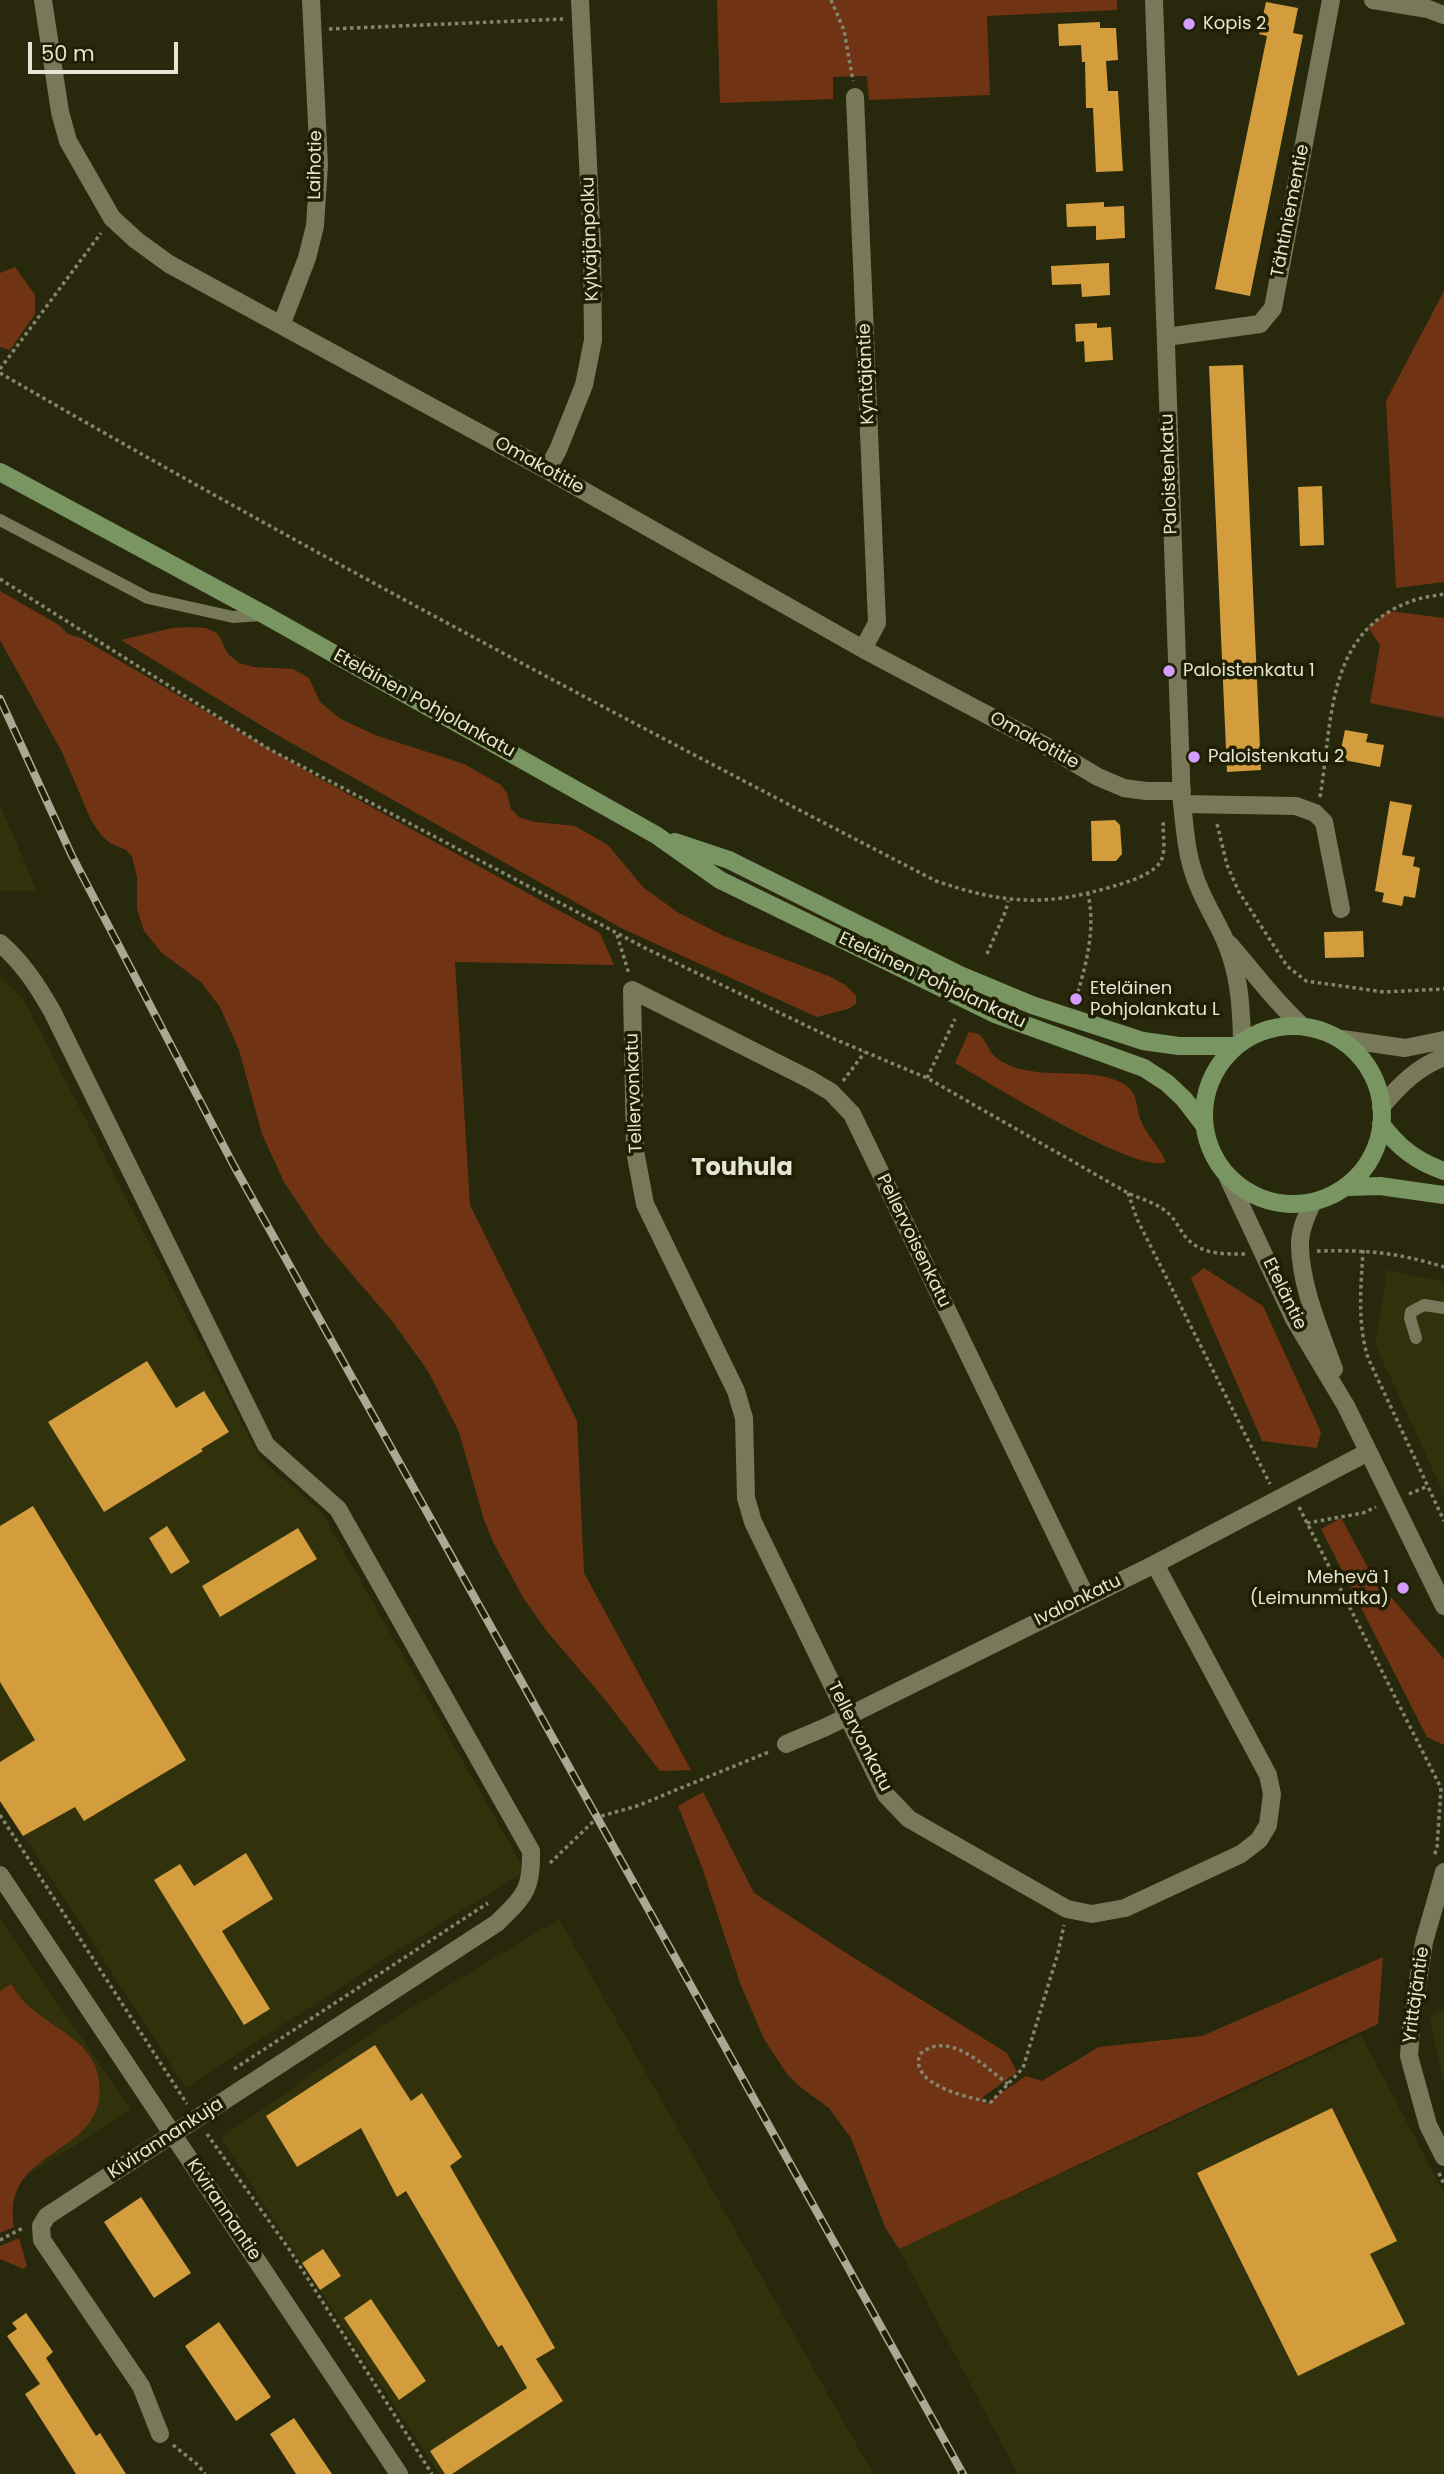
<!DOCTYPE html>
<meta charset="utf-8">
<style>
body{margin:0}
#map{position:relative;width:1444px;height:2474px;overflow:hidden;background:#28290c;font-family:Poppins,sans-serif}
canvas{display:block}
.scale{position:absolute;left:28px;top:42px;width:150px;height:32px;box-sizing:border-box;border:4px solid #e4e5d4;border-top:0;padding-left:9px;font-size:21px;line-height:24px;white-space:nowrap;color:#e4e5d4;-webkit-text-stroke:5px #1e1f03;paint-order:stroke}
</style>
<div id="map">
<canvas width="1444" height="2474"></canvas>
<div class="scale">50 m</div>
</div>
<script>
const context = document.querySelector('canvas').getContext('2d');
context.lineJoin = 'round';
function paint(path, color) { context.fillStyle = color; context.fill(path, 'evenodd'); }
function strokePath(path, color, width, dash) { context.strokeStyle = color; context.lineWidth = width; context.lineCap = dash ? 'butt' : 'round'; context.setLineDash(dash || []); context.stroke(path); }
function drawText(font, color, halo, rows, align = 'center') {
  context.font = font + ' Poppins,sans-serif'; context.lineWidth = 7; context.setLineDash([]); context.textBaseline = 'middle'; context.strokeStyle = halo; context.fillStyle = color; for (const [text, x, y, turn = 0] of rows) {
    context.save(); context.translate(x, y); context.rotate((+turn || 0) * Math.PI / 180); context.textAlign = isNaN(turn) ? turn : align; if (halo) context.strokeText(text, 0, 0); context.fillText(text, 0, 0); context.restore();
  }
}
paint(new Path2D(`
 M0 805 37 891H0Z
 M0 975 24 1000 260 1458 322 1513 525 1871 368 1969 186 2088 0 1798Z
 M1387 1270 1444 1282V1494L1375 1344Z
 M0 1919 131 2110 0 2192Z
 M559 1919 873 2474H439L221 2138 378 2028Z
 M1444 2009V2083L1429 2017Z
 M1361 2035 1444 2193V2474H1018L899 2249Z`), '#31320c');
paint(new Path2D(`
 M717 0H1117V10L987 16 990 95 869 100 867 76 833 77V99L720 103Z
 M15 267 35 295V314L10 350 0 347V273Z
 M1444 291V582L1396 588 1386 401Z
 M0 591 59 625 68 634 81 638 317 777 600 933 614 965 455 962 470 1205 577 1421 584 1573 691 1770 660 1771 606 1701 546 1630 524 1599 494 1544 484 1520 459 1432 428 1371 392 1321 321 1238 284 1182 262 1134 239 1050 220 1007 201 982 162 953 144 931 137 909V878L132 856 126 850 110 843 101 835 91 820 62 752 0 640Z
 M1389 611 1444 618V718L1370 703 1380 645 1368 627Z
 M192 627 206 628 218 634 228 654 239 663 254 667 293 669 309 678 320 702 339 718 375 735 464 764 501 785 507 793 511 809 519 817 535 822 575 826 608 845 643 887 677 912 724 936 831 977 845 985 856 995V1004L848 1009 817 1017 623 929 272 732 121 640 173 628Z
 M969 1032 979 1034C987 1042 989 1053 998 1059 1034 1085 1097 1062 1128 1087 1138 1095 1136 1110 1141 1121 1147 1136 1160 1147 1166 1162 1137 1175 988 1082 955 1063Z
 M1204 1268 1263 1306 1321 1432 1317 1448 1262 1441 1191 1278Z
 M1341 1518 1372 1575 1444 1659V1745L1427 1737 1321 1529Z
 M703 1792 754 1893 854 1958 1007 2053 1017 2072 983 2097 982 2100 985 2104 1026 2076 1042 2081 1099 2047 1202 2036 1383 1957 1378 2024 899 2249 885 2227 851 2138 829 2108 799 2086 787 2074 764 2039 740 1983 702 1867 678 1806Z
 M11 1984C17 1993 23 2002 32 2009 57 2031 95 2043 99 2081 108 2159 0 2144 14 2227L0 2233V1991Z
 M19 2238 27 2266 23 2269 0 2259V2246Z`), '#703414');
paint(new Path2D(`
 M1266 2 1298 8 1293 33 1303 35 1250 296 1215 289 1267 36 1259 34Z
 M1100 22V28H1116L1118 60 1106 61 1108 91H1118L1123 171 1096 172 1093 108H1086L1085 62H1082L1081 45 1059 46 1058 24Z
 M1104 202V207L1124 206 1125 238 1096 240V226L1067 227 1066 204Z
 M1109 263 1110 295 1082 297 1081 284 1052 285 1051 266Z
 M1097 323V328L1111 327 1113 360 1085 362 1084 341 1076 342 1075 324Z
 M1243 365 1261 770 1227 772 1209 366Z
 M1322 486 1324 545 1300 546 1298 487Z
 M1345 730 1368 734 1366 742 1384 745 1380 767 1339 759Z
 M1390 801 1412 805 1402 855 1415 857 1413 866 1420 868 1415 898 1404 896 1402 906 1382 902 1384 893 1375 891Z
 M1115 820 1120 825 1122 854 1116 861H1092L1091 821Z
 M1363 931 1364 957 1325 958 1324 932Z
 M147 1361 176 1408 204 1391 229 1432 201 1449 203 1451 104 1512 48 1422Z
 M33 1506 186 1760 84 1821 75 1807 23 1836 0 1801V1762L35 1740 0 1682V1526Z
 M167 1526 190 1562 171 1574 149 1538Z
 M298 1528 317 1559 220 1617 202 1586Z
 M246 1853 273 1899 222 1931 270 2009 244 2025 154 1880 180 1864 194 1886Z
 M375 2045 411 2101 422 2093 462 2157 450 2166 555 2348 536 2359 563 2401 452 2474H445L430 2451 527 2388 502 2345 498 2347 406 2191 397 2197 361 2128 297 2167 266 2116Z
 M1332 2108 1397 2241 1370 2254 1405 2324 1298 2376 1197 2173Z
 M141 2197 191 2273 154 2298 104 2222Z
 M323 2249 341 2276 320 2290 302 2263Z
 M371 2299 426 2381 399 2400 344 2318Z
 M26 2313 53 2352 46 2358 96 2436 100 2433 126 2474H76L25 2394 40 2384 7 2336 17 2329 12 2323Z
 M219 2322 271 2397 236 2421 185 2346Z
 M294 2418 332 2474H296L270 2434Z`), '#d39c3c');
strokePath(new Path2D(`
 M831 0 844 30 853 81
 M329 29 563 19
 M0 369 101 233
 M0 373C307 551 621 718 936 881 1004 904 1045 907 1114 886 1128 882 1148 876 1158 865 1167 856 1163 836 1163 824H1168
 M0 579 269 749 647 949 832 1038 927 1078 1128 1193C1141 1199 1157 1203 1168 1213 1175 1219 1179 1228 1184 1235 1200 1255 1222 1254 1245 1254
 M1320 797C1333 721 1325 632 1412 601 1422 597 1434 596 1444 594
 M1217 824 1227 865 1239 892 1287 966 1306 981 1384 992 1444 989
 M617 935 629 974
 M987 954 1006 910 1008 901
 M1076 999C1086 964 1096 930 1088 894
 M927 1078 955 1019
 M843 1081 865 1052
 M1128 1193 1137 1219 1270 1484
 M1363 1250C1361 1287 1357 1322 1368 1358L1444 1521
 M1317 1251C1368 1250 1395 1252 1444 1267
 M1409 1494 1428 1486
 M1299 1507 1441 1788 1437 1847 1434 1857
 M1307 1523 1363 1513 1376 1507
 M0 1815 187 2104
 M550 1863 598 1817 637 1806 771 1751
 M234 2069 488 1903
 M1008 2084C985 2067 948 2028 919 2055 919 2059 918 2062 919 2066 924 2088 973 2099 991 2102L1023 2068 1058 1953 1064 1925
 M207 2134 289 2249 432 2474
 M1439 2173 1444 2184
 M0 2240 23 2228
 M173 2445 198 2465 205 2474`), '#84856e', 3.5, [3.5, 3.5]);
strokePath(new Path2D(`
 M0 520 148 598 233 617 262 615
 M1416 1338 1410 1318 1411 1312 1424 1305 1444 1308`), '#77795a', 12);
strokePath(new Path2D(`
 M43 0 60 112 68 141 112 218 136 240 169 264 547 470 863 649 1046 746 1098 777 1124 788 1146 791H1182
 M1154 0 1182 804C1185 828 1186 851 1194 874 1201 897 1214 916 1224 938 1239 972 1241 1003 1242 1039
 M1373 0 1428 9 1444 15
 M855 97 877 623 863 649
 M282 323 307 258 315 226 319 165 311 0
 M1166 337 1260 324 1273 308 1331 0
 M547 470 558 450 584 385 593 340 592 245 580 0
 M1182 804 1296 806 1315 813 1324 822 1341 909
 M0 943C23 963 37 985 52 1011L266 1445 338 1509 531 1851C532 1891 524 1896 497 1923L47 2216 41 2226 42 2240 141 2386 160 2434
 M1229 944C1254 972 1274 1001 1302 1026
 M1342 1039 1405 1048 1444 1040
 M1381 1107C1399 1086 1417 1067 1444 1057
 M1086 1597 852 1114 831 1092 809 1079 632 990 635 1151 645 1204 736 1391 744 1418 746 1498 753 1522 886 1795 909 1819 1067 1909 1092 1914 1125 1908 1241 1854 1259 1840 1268 1825 1272 1794 1268 1775 1155 1564
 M786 1744 826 1727 1155 1564 1368 1452
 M1444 1872 1424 1942 1411 2027 1409 2056 1428 2125 1444 2157
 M0 1875 399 2474`), '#77795a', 18);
strokePath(new Path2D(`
 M1228 1178 1294 1319 1346 1406 1444 1606
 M1312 1204C1306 1216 1301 1228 1300 1241 1299 1282 1320 1331 1334 1369`), '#77795a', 18);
strokePath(new Path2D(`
 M0 472 265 615 656 835 720 880 995 1014 1144 1068 1167 1083 1184 1099 1204 1125
 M675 842 729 860 960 975 1032 1005 1143 1041 1179 1046H1234
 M1204 1115a89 89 0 1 1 178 0a89 89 0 1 1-178 0Z
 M1381 1124C1399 1148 1416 1161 1444 1171
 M1348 1187 1380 1186 1444 1195`), '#789562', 18);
const rail = new Path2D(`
 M0 699 72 856 233 1164 963 2474`);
strokePath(rail, '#a9aa95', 8);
strokePath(rail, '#1e1f03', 5, [16]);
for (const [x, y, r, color] of [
 [1189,24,7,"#d29dfd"],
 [1169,671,7,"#d29dfd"],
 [1194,757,7,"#d29dfd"],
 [1076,999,7,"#d29dfd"],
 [1403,1588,7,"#d29dfd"]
]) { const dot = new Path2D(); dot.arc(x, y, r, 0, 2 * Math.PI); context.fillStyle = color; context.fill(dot); strokePath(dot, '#1e1f03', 2.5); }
drawText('18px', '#e4e5d4', '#1e1f03', [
 ["Kopis 2",1203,24],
 ["Paloistenkatu 1",1183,671],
 ["Paloistenkatu 2",1208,757],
 ["Eteläinen",1090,989],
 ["Pohjolankatu L",1090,1010],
 ["Mehevä 1",1389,1578,"right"],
 ["(Leimunmutka)",1389,1599,"right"]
], 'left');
drawText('18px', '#e4e5d4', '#1e1f03', [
 ["Laihotie",316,165,-89],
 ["Tähtiniementie",1291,211,-79],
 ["Kylväjänpolku",591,239,-92],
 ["Kyntäjäntie",867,374,-92],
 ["Omakotitie",539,466,29],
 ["Paloistenkatu",1170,474,-92],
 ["Eteläinen Pohjolankatu",424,704,29],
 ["Omakotitie",1034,741,29],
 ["Eteläinen Pohjolankatu",932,981,25],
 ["Tellervonkatu",635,1093,-92],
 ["Pellervoisenkatu",913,1241,64],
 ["Eteläntie",1284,1294,64],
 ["Ivalonkatu",1078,1601,-26],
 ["Tellervonkatu",859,1737,63],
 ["Yrittäjäntie",1417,1995,-82],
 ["Kivirannankuja",166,2139,-33],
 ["Kivirannantie",223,2210,56]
]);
drawText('bold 24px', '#e4e5d4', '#1e1f03', [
 ["Touhula",742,1169]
]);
</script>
